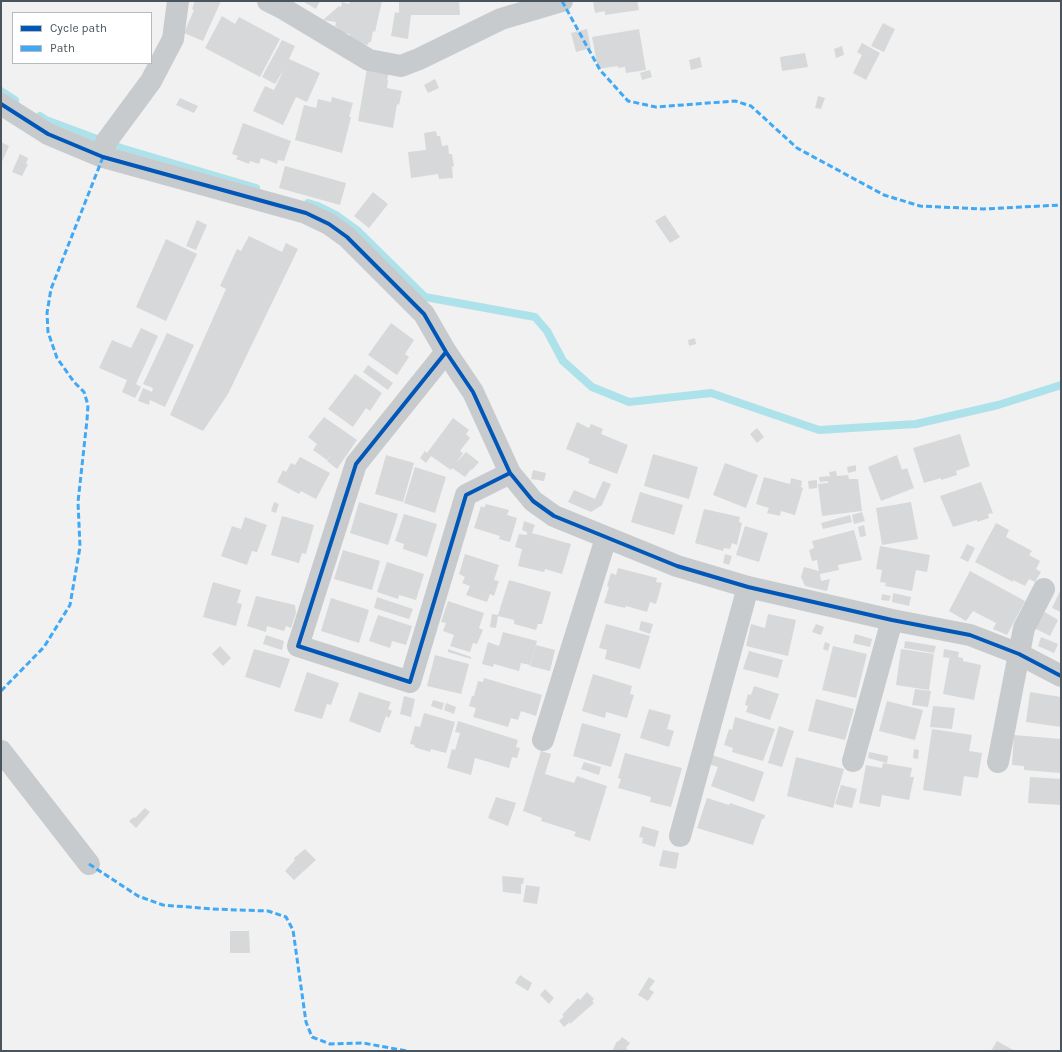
<!DOCTYPE html>
<style>
body{margin:0}
#map{position:relative;width:1062px;height:1052px;overflow:hidden;background:#f1f1f1;font-family:Karla,sans-serif}
canvas{display:block}
.frame{position:absolute;inset:0;border:2px solid #49545c;pointer-events:none}
.legend{position:absolute;left:12px;top:12px;width:140px;height:52px;box-sizing:border-box;background:#fff;border:1px solid #b6bbbe;margin:0;padding:5px 7px;list-style:none;font-size:12px;color:#49545c}
.legend li{display:flex;align-items:center;gap:8px;height:20px}
.legend b{width:20px;border:1px solid #b6bbbe}
</style>
<div id="map">
<canvas width="1062" height="1052"></canvas>
<div class="frame"></div>
<ul class="legend">
<li><b style="height:5px;background:#0057b8"></b>Cycle path</li>
<li><b style="height:5px;background:#3fa9f5"></b>Path</li>
</ul>
</div>
<script>
const context = document.querySelector('canvas').getContext('2d');
context.lineJoin = 'round';
function strokePath(path, color, width, dash) { context.strokeStyle = color; context.lineWidth = width; context.lineCap = dash ? 'butt' : 'round'; context.setLineDash(dash || []); context.stroke(path); }
function paint(path, color) { context.fillStyle = color; context.fill(path, 'evenodd'); }
strokePath(new Path2D(`
 M1 91 15 100
 M40 116 46 120 121 148 256 188
 M308 203 318 206 336 215 358 231 425 297 535 317 547 331 563 361 592 387 629 402 711 393 819 430 916 424 998 405 1061 385`), '#aee2ea', 8);
paint(new Path2D(`
 M195 1H221L203 41 184 33 194 10 192 9Z
 M302 1H320L316 9Z
 M350 1H382L375 32 373 31 371 42H369L368 45 348 41 350 34 337 32 338 28 335 27 336 22 323 20 339 6 341 7 342 2 349 4Z
 M399 1H459L460 15H411L408 39 391 36 395 12 399 13Z
 M593 1H637L639 10 605 15V11L595 13Z
 M222 16 235 24 239 17 280 39 260 77 205 48Z
 M883 23 895 29 884 52 871 46Z
 M587 29 591 48 576 52 571 33Z
 M639 29 646 70 626 73 625 67 618 68V66L598 69 592 37Z
 M282 40 295 46 289 59 320 73 307 102 296 97 283 125 253 111 265 86 274 90 284 69 275 84 262 77Z
 M862 43 880 53 866 80 853 73 862 55 857 52Z
 M842 46 844 55 836 58 834 49Z
 M805 53 808 67 782 71 780 57Z
 M700 57 702 67 691 70 689 60Z
 M367 68 389 72 387 80 378 79 388 80 387 88 402 91 399 105 397 104 393 128 358 121Z
 M650 70 652 77 642 80 640 73Z
 M435 79 439 88 428 93 424 85Z
 M818 96 825 98 821 109 815 108Z
 M332 97 353 103 349 117H351L342 153 295 140 304 105 316 108 318 99 331 102Z
 M180 98 198 106 194 113 176 105Z
 M243 123 291 141 284 161 278 160 277 164 261 158 259 164 250 161 249 164 236 159 238 156 232 154Z
 M436 131 437 136H440L442 146 448 145 449 154H452L454 166 452 167 453 178 439 179 438 174 411 178 408 152 426 150 424 133Z
 M1 142 9 146 1 164Z
 M20 154 28 158 26 164H28L22 176 12 172Z
 M285 166 346 183 340 205 279 188Z
 M373 192 388 204 369 228 354 216Z
 M665 215 680 237 670 243 655 221Z
 M197 220 207 225 196 250 186 246Z
 M249 236 282 252 286 243 298 249 228 394 203 431 170 415 226 289 220 286 237 249 241 251Z
 M166 239 197 254 166 321 136 307Z
 M391 323 414 340 405 354 409 357 397 375 368 355Z
 M141 328 158 336 136 384 141 387 135 398 122 392 127 380 99 368 112 340 131 348Z
 M167 333 194 345 165 407 150 400 149 405 138 401 143 388 152 392 153 388 143 384Z
 M695 338 696 344 689 346 688 340Z
 M368 365 393 383 388 390 363 372Z
 M355 374 382 393 370 411 366 408 353 427 328 409Z
 M324 417 357 440 337 469 327 461 331 455 327 460 313 450 317 444 308 437Z
 M453 418 469 430 466 434 470 438 460 451 463 453 456 463 466 452 479 462 472 470 471 469 465 477 452 468 451 470 431 456 426 463 420 458 425 451 427 453Z
 M577 422 589 428 591 424 603 429 601 434 628 445 617 474 588 463 590 459 566 449Z
 M757 428 764 437 757 443 750 434Z
 M960 434 970 466 956 471 957 475 941 480V478L924 483 913 448Z
 M653 454 698 467 689 499 644 486Z
 M386 455 414 463 403 502 375 494Z
 M897 455 902 470 907 468 914 488 881 501 868 467Z
 M300 457 330 473 316 499 301 491 299 494 277 482 283 470 286 472 291 463 295 465Z
 M725 463 758 475 746 508 713 495Z
 M856 465V471L848 473 847 467Z
 M415 467 446 477 435 513 404 503Z
 M533 470 546 473 544 481 531 479Z
 M836 471 837 476 848 475 849 479H858L862 511 822 516 818 484 828 483V481L820 482 819 477 828 476 830 477 829 472Z
 M764 477 790 484 791 478 802 481 801 487 803 488 795 515 781 511 780 516 767 513 769 508 756 504Z
 M817 480V488L809 489 808 481Z
 M603 481 611 484 602 505 591 512 568 502 574 490 595 499Z
 M981 482 993 513 988 514 989 518 977 522V520L953 527 940 496Z
 M640 492 683 505 674 535 631 522Z
 M274 502 279 504 276 513 271 511Z
 M359 502 398 514 388 545 350 533Z
 M911 502 918 539 882 545 876 508Z
 M486 504 509 510 507 515 517 518 510 542 499 539 500 536 474 528 481 506 484 508Z
 M704 509 740 517 739 522 742 523 737 545 732 543 730 549 724 548 723 551 695 543Z
 M862 512 865 521 854 524 852 515Z
 M404 514 437 524 427 557 403 549 404 544 395 541Z
 M850 515 852 522 823 529 821 523Z
 M282 516 314 525 306 554 302 553 299 563 271 555Z
 M245 517 267 525 257 552 252 551 247 565 221 556 232 526 241 529Z
 M524 521 535 525 532 533 571 544 562 574 545 569 544 572 518 566 522 549 515 547 519 534 527 535V532L522 530Z
 M996 523 1009 530 1006 537 1032 551 1029 555 1040 561 1036 569 1041 572 1035 582 1029 579 1025 586 1013 580V582L975 562Z
 M864 525 866 536 860 537 858 527Z
 M745 526 768 533 759 562 736 555Z
 M854 530 862 560 838 565 839 570 820 574 821 581 830 579 827 591 805 586 801 577 804 567 819 571 817 560 812 561 809 550 814 548 812 541Z
 M967 544 975 548 968 562 960 558Z
 M880 546 930 555 927 572 916 570 912 591 885 586 886 583 880 582 882 570 876 569Z
 M343 550 380 561 372 590 334 579Z
 M465 554 499 565 494 580 499 581 494 596 490 594 487 602 466 595 470 586 462 583 465 577 459 574Z
 M725 554 732 556 729 565 723 563Z
 M387 562 424 574 416 600 399 595 398 599 377 592Z
 M618 568 657 578 656 582 662 583 656 604 650 602 647 612 626 606 625 608 604 603 609 587 607 586 611 573 616 575Z
 M970 571 1025 601 1007 635 993 629 996 623 973 611 966 621 949 611Z
 M509 580 551 592 542 624H538L536 630 514 624V620L498 616 496 628 490 627 492 614 498 615Z
 M213 582 241 590 237 603 242 604 236 626 203 617Z
 M1061 589V612L1052 608Z
 M893 593 911 597 909 606 892 602Z
 M882 594 891 596 889 601 881 600Z
 M256 596 295 605 296 613 291 628 286 626 284 631 267 626 266 632 247 626Z
 M377 597 413 609 409 619 374 608Z
 M331 598 369 610 359 643 321 631Z
 M448 601 484 613 479 628 483 630 477 644 473 643 470 652 450 646 454 635 443 631 446 623 441 622Z
 M1043 611 1058 620 1050 636 1034 628Z
 M768 614 796 620 788 656 746 646 751 624 765 628Z
 M378 615 412 626 406 645 392 641 390 648 369 641Z
 M641 621 653 624 650 634 639 630Z
 M606 624 650 636 640 669 605 659 607 650 599 648Z
 M816 624 824 627 821 635 812 632Z
 M503 632 537 641 530 665 521 663 519 671 494 664 493 667 482 664 488 642 499 646Z
 M855 634 872 639 870 647 853 643Z
 M266 635 284 641 282 650 263 644Z
 M1041 637 1058 644 1054 653 1038 646Z
 M905 641 936 646 934 653 904 648Z
 M825 642 830 644 828 651 823 649Z
 M536 645 555 650 550 671 530 666Z
 M220 646 231 658 223 666 212 654Z
 M833 646 867 654 856 698 822 690Z
 M254 649 290 659 280 688 245 677Z
 M448 649 471 657V659L448 652Z
 M901 649 934 654 929 690 896 685Z
 M944 649 959 652 958 657 963 658V661L981 665 974 700 943 694 950 655 949 658 943 657Z
 M749 651 783 660 778 678 743 669Z
 M435 655 469 664 461 694 427 686Z
 M307 672 339 683 331 705 327 704 322 719 294 711Z
 M593 674 632 686 630 694 634 695 627 718 606 712 605 718 582 711Z
 M484 678 542 695 536 716 521 711 518 720 511 718 508 727 473 717 476 708 469 706 472 696H474L478 681 483 682Z
 M754 686 779 694 770 720 746 712 748 706 745 705 748 694 751 695Z
 M915 689 931 691 928 707 912 705Z
 M359 692 391 702 388 709 392 711 389 718 386 716 380 733 349 721Z
 M1030 692 1061 697V727L1026 722Z
 M404 696 415 699 411 717 400 714Z
 M816 699 854 709 845 740 808 731Z
 M433 700 444 703 442 710 431 706Z
 M887 701 923 710 915 740 879 731Z
 M446 703 456 707 454 714 444 710Z
 M933 706 955 708 952 729 930 727Z
 M649 709 671 715 667 729 674 731 669 747 640 738Z
 M424 713 455 722 446 753 431 749 430 752 414 747 415 745 410 744 415 726 420 727Z
 M735 717 775 729 763 761 732 752 733 748 724 745 729 729 732 730Z
 M458 721 518 740 516 747 520 748 517 758 512 757 509 768 475 758 471 775 447 768 452 749 455 750 460 733 455 732Z
 M582 723 621 734 611 767 573 756Z
 M779 726 794 731 782 767 768 763Z
 M932 729 972 735 969 751 982 753 978 778 964 776 961 796 923 790Z
 M1014 735 1061 739V773L1024 770V766L1012 765Z
 M914 749 919 750 918 759 913 758Z
 M541 751 551 754 545 774 574 783 577 776 607 786 590 841 574 836 576 832 541 821 542 818 523 811Z
 M869 752 888 756 887 763 868 758Z
 M625 753 682 768 671 807 650 802 651 797 618 788 621 779 618 778Z
 M712 755 764 772 754 802 711 786 718 767 709 764Z
 M796 757 844 769 833 808 787 796Z
 M584 762 601 767 599 775 581 769Z
 M883 763 912 768 910 777H914L909 800 882 795 880 807 859 803 866 765 882 768Z
 M1030 777 1061 779V805L1028 803Z
 M841 785 857 789 852 808 835 804Z
 M496 797 516 803 508 826 488 818Z
 M707 798 729 805 730 803 765 815 764 819H762L753 845 697 828Z
 M145 808 150 812 136 828 129 821 134 817 135 818Z
 M642 826 659 831 655 847 642 843 643 838 639 837Z
 M305 849 316 860 294 880 285 871 295 860 294 858Z
 M663 850 679 853 676 869 659 866Z
 M502 876 524 878 523 884H521V894L503 892Z
 M526 885 540 887 537 904 523 902Z
 M230 931H249L250 953H230Z
 M520 975 532 983 528 991 515 983Z
 M649 977 655 981 649 989 654 992 648 1001 638 995Z
 M545 989 554 998 549 1004 540 995Z
 M587 992 594 999 592 1001 594 1003 570 1024V1022L564 1027 559 1021 564 1016 562 1015 578 998 580 1000Z
 M622 1037 630 1043 626 1048 629 1051H612L617 1041 618 1042Z
 M997 1041 1015 1051H991Z`), '#d7d8d9');
strokePath(new Path2D(`
 M268 1 284 9 369 60 401 66 419 59 501 19 562 1
 M1 104 48 134 103 157 306 213 329 224 347 237 424 314 446 352 473 392 510 473 533 501 554 516 677 566 748 587 892 620 970 635 1019 654 1061 676
 M103 157 106 142 151 81 173 39 178 1
 M446 352 356 464 298 646 410 682 466 495 510 473
 M543 740 606 538
 M1 751 89 864
 M853 761 892 620
 M998 762 1024 628 1044 589
 M680 836 748 587`), '#c8cbcd', 22);
strokePath(new Path2D(`
 M562 1 600 70 628 101 656 107 735 101 751 106 797 148 884 195 920 206 983 209 1061 205
 M1 691 44 647 70 605 80 547 78 502 87 420 88 405 84 392 74 382 57 358 48 332 47 313 51 289 103 157
 M89 864 138 896 163 905 212 909 268 911 286 917 293 930 306 1022 312 1037 330 1044 363 1043 407 1051`), '#3fa9f5', 3, [6, 3]);
strokePath(new Path2D(`
 M1 104 48 134 103 157 306 213 329 224 347 237 424 314 446 352 473 392 510 473 533 501 554 516 677 566 748 587 892 620 970 635 1019 654 1061 676
 M446 352 356 464 298 646 410 682 466 495 510 473`), '#0057b8', 4);
</script>
